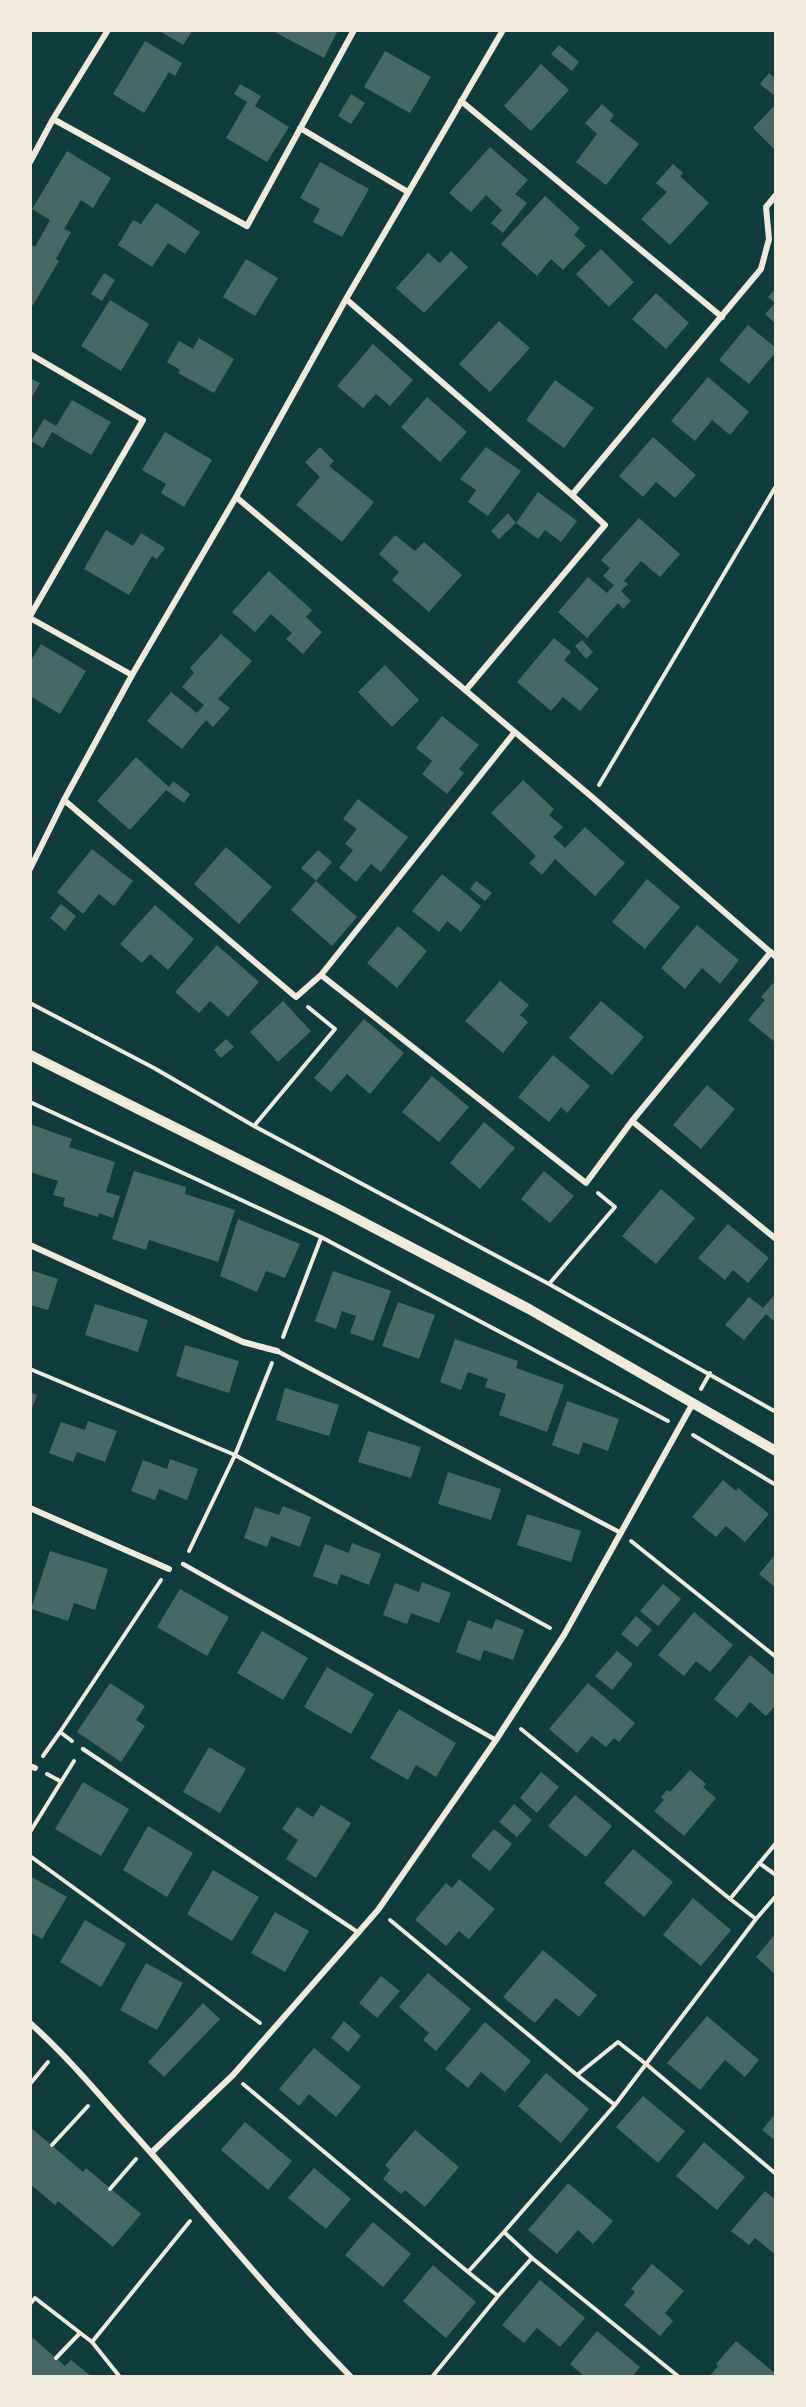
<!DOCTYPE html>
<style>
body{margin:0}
#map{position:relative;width:806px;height:2407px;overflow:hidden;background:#0f3d3e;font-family:Inter,sans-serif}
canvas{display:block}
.frame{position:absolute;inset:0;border:32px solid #f1e9da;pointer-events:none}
</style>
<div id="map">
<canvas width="806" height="2407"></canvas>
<div class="frame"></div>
</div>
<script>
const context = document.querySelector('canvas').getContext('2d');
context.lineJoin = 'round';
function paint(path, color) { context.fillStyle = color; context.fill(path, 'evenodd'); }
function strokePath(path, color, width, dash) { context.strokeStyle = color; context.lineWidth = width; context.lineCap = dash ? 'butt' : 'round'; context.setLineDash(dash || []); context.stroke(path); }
paint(new Path2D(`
 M158 30H193L183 45Z
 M271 30H338L324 58Z
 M145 41 182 63 175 76 169 72 144 113 113 94Z
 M559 45 579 62 572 71 551 54Z
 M385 51 431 77 410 113 364 87Z
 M541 64 569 90 531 131 504 106Z
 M769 73 776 79V97L760 84Z
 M240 84 261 96 255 106 289 127 267 162 226 138 247 102 234 94Z
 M351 94 365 103 351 124 338 116Z
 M602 104 614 115 610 121 639 144 606 185 576 162 597 134 585 123Z
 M776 104V151L753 128Z
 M490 147 528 180 515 194 527 203 503 233 491 223 502 210 486 195 471 212 449 193Z
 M67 151 111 178 93 208 81 200 64 229 71 232 56 259 59 261 33 305 30 304V244L35 247 50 220 32 209Z
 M320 162 369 189 342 237 313 222 320 209 300 198Z
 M673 164 683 173 680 176 709 203 670 245 641 219 667 192 656 183Z
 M545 196 580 228 574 235 586 246 563 270 551 259 537 276 501 244Z
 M156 203 200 232 185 254 168 243 152 267 118 245 133 220 141 224Z
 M601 249 634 282 609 307 576 274Z
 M451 251 468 267 424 313 396 288 428 253 440 263Z
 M246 259 278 278 255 316 223 297Z
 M104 273 115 280 102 301 91 294Z
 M776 288V324L765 314 775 303 768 297Z
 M656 293 689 323 666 349 632 319Z
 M110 300 149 324 121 371 81 346Z
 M499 321 530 348 490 392 459 364Z
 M748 325 776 348V352L749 384 719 360Z
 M199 338 234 359 214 393 178 373 180 370 167 362 179 341 193 349Z
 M373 344 413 380 390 406 376 394 363 408 337 386Z
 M708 377 749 412 730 435 712 420 695 441 671 421Z
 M30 378 40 383 30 400Z
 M555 380 594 408 564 448 526 420Z
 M427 397 467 432 440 462 401 427Z
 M72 400 111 422 91 455 52 432 43 448 31 441 44 419 56 426Z
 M165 432 212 460 184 507 161 493 166 484 142 470Z
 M653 437 696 475 675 498 656 482 643 497 619 476Z
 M320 447 334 461 329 466 374 502 342 542 296 505 320 477 305 462Z
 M486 447 521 471 488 516 468 502 476 490 460 479Z
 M538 492 577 521 561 542 545 530 538 539 516 523Z
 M508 513 516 523 499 539 491 531Z
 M639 518 680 554 660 577 641 561 624 581 628 584 621 591 631 601 623 609 618 603 587 638 558 612 588 577 607 593 614 585 603 576 610 568 601 560Z
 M106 530 133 546 141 533 165 548 157 559 152 556 129 595 84 569Z
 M395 535 415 551 424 542 462 575 429 612 392 580 399 572 379 554Z
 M269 571 312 610 306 617 322 632 303 654 286 639 292 633 271 614 255 632 232 612Z
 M221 634 252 661 218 699 230 708 213 727 206 720 182 749 147 721 171 692 197 713 204 705 182 687 194 673 190 668Z
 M554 638 571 652 564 660 599 689 580 711 563 697 551 711 517 682Z
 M582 640 593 652 586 659 575 646Z
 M41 644 86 671 60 714 30 696V662Z
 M385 665 419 700 392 727 358 692Z
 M442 716 479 745 459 769 464 773 447 794 422 774 432 761 416 748Z
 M136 757 169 787 173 781 190 794 184 803 166 790 130 830 97 801Z
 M523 780 554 809 549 815 563 827 553 837 565 848 585 827 625 863 595 896 555 859 542 875 529 863 536 856 491 813Z
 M358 799 408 837 381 872 371 864 356 882 339 868 353 850 345 844 357 829 343 819Z
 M226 847 272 887 239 924 194 884Z
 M92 849 133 881 114 906 99 894 83 914 57 892Z
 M318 850 332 862 316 881 357 917 332 946 291 910 316 881 301 868Z
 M442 874 481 906 461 932 447 921 439 932 412 911Z
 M647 879 680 907 645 949 612 922Z
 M476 881 492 893 485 901 470 889Z
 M61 904 76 916 65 931 50 918Z
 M155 905 194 939 168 970 150 954 142 963 120 944Z
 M697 925 739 960 720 984 702 968 685 989 661 968Z
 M398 926 427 951 397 988 367 963Z
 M217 945 259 982 228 1017 210 1001 199 1013 175 992Z
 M500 981 529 1005 520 1015 528 1022 503 1053 465 1021Z
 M773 983 776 985V1043L748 1020 765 1000 761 997Z
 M283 1001 311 1031 278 1062 250 1032Z
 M601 1001 644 1037 612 1075 569 1038Z
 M364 1019 404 1053 370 1094 347 1074 331 1092 314 1078Z
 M226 1039 234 1047 221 1058 214 1050Z
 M553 1055 590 1086 567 1113 561 1107 549 1122 518 1097Z
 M432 1076 469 1107 439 1142 402 1112Z
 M707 1085 735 1109 701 1149 673 1125Z
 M484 1122 515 1148 480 1189 450 1163Z
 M30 1124 72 1139 69 1147 115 1162 106 1192 120 1196 113 1218 99 1213 98 1217 63 1206 65 1198 53 1195 58 1181 30 1172Z
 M134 1171 186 1187 185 1194 235 1210 218 1262 149 1240 146 1250 112 1239Z
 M544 1171 574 1196 550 1223 521 1199Z
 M661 1189 695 1218 656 1264 622 1236Z
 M238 1219 300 1244 285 1278 266 1271 257 1292 220 1276Z
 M728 1224 769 1258 748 1283 733 1270 725 1280 698 1258Z
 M30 1270 58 1279 48 1310 30 1305Z
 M333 1271 391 1291 373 1341 350 1333 356 1316 342 1311 336 1329 315 1321Z
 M776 1293V1323L766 1314 744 1340 725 1325 749 1297 763 1308Z
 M398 1302 435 1315 419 1359 382 1346Z
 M95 1304 148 1320 138 1352 85 1335Z
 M455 1339 518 1361 516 1368 564 1385 547 1432 499 1415 506 1394 485 1387 488 1379 468 1372 461 1390 440 1382Z
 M185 1345 239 1361 229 1393 176 1376Z
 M285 1388 339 1405 329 1436 276 1420Z
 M30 1392 37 1395 30 1414Z
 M567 1401 619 1419 608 1451 583 1442 579 1455 552 1445Z
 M88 1421 117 1431 105 1462 77 1452 73 1462 49 1453 61 1422 85 1430Z
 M368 1431 421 1447 411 1478 358 1462Z
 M170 1459 198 1469 187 1500 159 1489 155 1500 131 1491 143 1460 167 1469Z
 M448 1472 501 1489 491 1520 438 1504Z
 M723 1480 736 1491 738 1488 769 1514 745 1542 726 1526 716 1537 692 1517Z
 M283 1506 311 1517 300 1547 271 1536 267 1547 244 1538 255 1507 279 1515Z
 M527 1514 581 1531 571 1562 517 1545Z
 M352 1543 381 1554 369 1585 341 1574 337 1585 313 1576 325 1544 349 1553Z
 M50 1551 108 1569 95 1610 74 1603 68 1621 31 1609Z
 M776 1554V1588L759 1574Z
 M422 1582 451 1593 439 1623 411 1613 407 1624 383 1615 395 1583 419 1592Z
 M663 1584 681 1599 658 1626 640 1611Z
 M180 1589 229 1617 207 1656 157 1627Z
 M694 1612 733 1645 710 1672 696 1661 684 1676 658 1655Z
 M636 1616 652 1630 637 1647 621 1634Z
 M496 1619 524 1630 513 1660 484 1650 480 1661 456 1652 468 1620 492 1629Z
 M262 1631 308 1658 283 1700 237 1673Z
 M617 1651 633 1664 612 1690 595 1676Z
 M750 1655 776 1677V1705L766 1716 750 1702 737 1718 714 1699Z
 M327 1667 374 1694 351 1734 304 1707Z
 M110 1683 145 1706 136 1720 145 1726 121 1762 77 1732Z
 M588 1683 635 1723 619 1742 614 1738 606 1747 592 1736 577 1753 549 1729Z
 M399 1709 456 1743 436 1777 416 1765 408 1780 370 1758Z
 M209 1747 246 1769 220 1813 183 1792Z
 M690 1770 706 1784 703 1787 716 1798 684 1836 654 1811 664 1800 661 1797 667 1790 670 1792Z
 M541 1772 559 1787 537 1813 520 1798Z
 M83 1782 129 1809 101 1856 55 1829Z
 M575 1795 612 1826 586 1857 548 1826Z
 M514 1804 532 1820 517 1837 499 1822Z
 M321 1805 351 1823 316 1878 286 1859 298 1840 282 1829 297 1807 313 1817Z
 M148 1826 193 1853 167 1897 123 1870Z
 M494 1829 512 1844 490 1871 471 1856Z
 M633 1849 673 1882 644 1917 604 1883Z
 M213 1870 259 1897 232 1941 187 1914Z
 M30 1876 67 1897 42 1939 30 1932Z
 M459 1879 495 1909 469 1939 459 1931 446 1946 415 1920 446 1883 452 1888Z
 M693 1898 731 1930 701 1966 663 1935Z
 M275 1912 309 1931 285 1972 251 1953Z
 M85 1920 126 1944 101 1987 60 1962Z
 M776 1933V1975L756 1957Z
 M543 1950 597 1995 579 2017 556 1998 535 2023 503 1997Z
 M146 1963 183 1983 157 2030 120 2010Z
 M428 1973 471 2009 436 2051 423 2040 429 2033 399 2007Z
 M381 1976 400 1991 377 2018 359 2003Z
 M203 2003 220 2019 164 2077 148 2062Z
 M707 2016 759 2060 745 2077 725 2060 700 2090 667 2063Z
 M344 2021 361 2036 348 2052 331 2038Z
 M485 2022 531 2061 505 2092 481 2072 468 2088 445 2069Z
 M314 2048 361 2087 336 2117 309 2094 299 2106 279 2089Z
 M546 2073 589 2109 561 2143 518 2106Z
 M643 2096 685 2131 658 2163 616 2127Z
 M776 2113V2141L762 2130Z
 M245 2122 292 2161 268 2190 221 2150Z
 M30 2127 83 2172 86 2168 141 2214 113 2247 58 2201 55 2205 30 2184Z
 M415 2130 459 2167 425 2207 405 2190 401 2194 383 2179 390 2170 385 2165Z
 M704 2142 745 2177 717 2210 676 2176Z
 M314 2168 351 2199 326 2229 288 2198Z
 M568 2183 613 2221 593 2244 578 2230 557 2254 528 2230Z
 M765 2191 776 2200V2255L755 2238 749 2245 731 2231Z
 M373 2222 411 2254 383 2287 345 2255Z
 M652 2264 684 2291 665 2313 673 2321 660 2336 624 2305 635 2292 631 2289Z
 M433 2265 476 2302 446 2338 403 2301Z
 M540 2280 585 2318 560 2347 537 2328 524 2343 502 2325Z
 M597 2331 640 2367 632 2377H585L570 2364Z
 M33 2338 65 2366 71 2360 92 2377H30V2341Z
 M736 2341 776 2374 775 2377H709L718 2366 716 2364Z`), '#486865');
strokePath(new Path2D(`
 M599 785 776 486
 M30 1003 154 1068 254 1126 549 1284 776 1412
 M30 1102 321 1237 668 1421
 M254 1126 335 1029 308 1007
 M549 1284 615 1207 598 1193
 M283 1337 321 1238
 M30 1369 235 1455 550 1628
 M701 1389 710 1373
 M693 1435 776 1485
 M631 1541 776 1657
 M189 1551 235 1455 272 1363
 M521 1729 730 1899
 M72 1741 60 1732 161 1580
 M43 1756 60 1732
 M47 1774 60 1781
 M30 1832 74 1761
 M776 1843 730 1899 756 1919 776 1896
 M30 1856 260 2023
 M759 1863 776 1875
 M756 1919 646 2064 776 2174
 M390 1920 577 2075
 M618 2042 646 2064 615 2105 577 2075Z
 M30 2084 48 2062
 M243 2084 468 2272
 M52 2145 88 2106
 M110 2189 136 2159
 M504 2232 615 2105
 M532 2258 498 2296 468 2272 504 2232 532 2258 679 2377
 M30 2304 35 2298 92 2342 190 2221
 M92 2342 120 2377
 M56 2358 80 2333
 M432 2377 498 2296`), '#f1e9da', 4);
strokePath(new Path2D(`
 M277 1351 621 1533
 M183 1564 496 1740
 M83 1749 359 1933`), '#f1e9da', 4.5);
strokePath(new Path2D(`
 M461 101 722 317
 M53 119 247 226 354 30
 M300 128 408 192
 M30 162 53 119 108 30
 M346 299 572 495
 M30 354 143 420 30 616
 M236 497 592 797 776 957
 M30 618 132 675
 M466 690 605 525 572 495 761 269 769 239 766 207 776 195
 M514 733 321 975 586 1183 632 1121
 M64 800 296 997 321 975
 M30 869 64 800 132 675 236 497 346 299 503 30
 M771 952 632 1121 776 1239
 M30 1245 243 1342 277 1351
 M30 1508 169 1569
 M30 1766 35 1768
 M30 2023C65 2054 96 2091 127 2126 202 2209 272 2297 351 2377
 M151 2153 233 2075 378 1910 496 1740 564 1635 693 1403`), '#f1e9da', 6);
strokePath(new Path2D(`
 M30 1055 338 1209 529 1309 776 1451`), '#f1e9da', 10);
</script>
